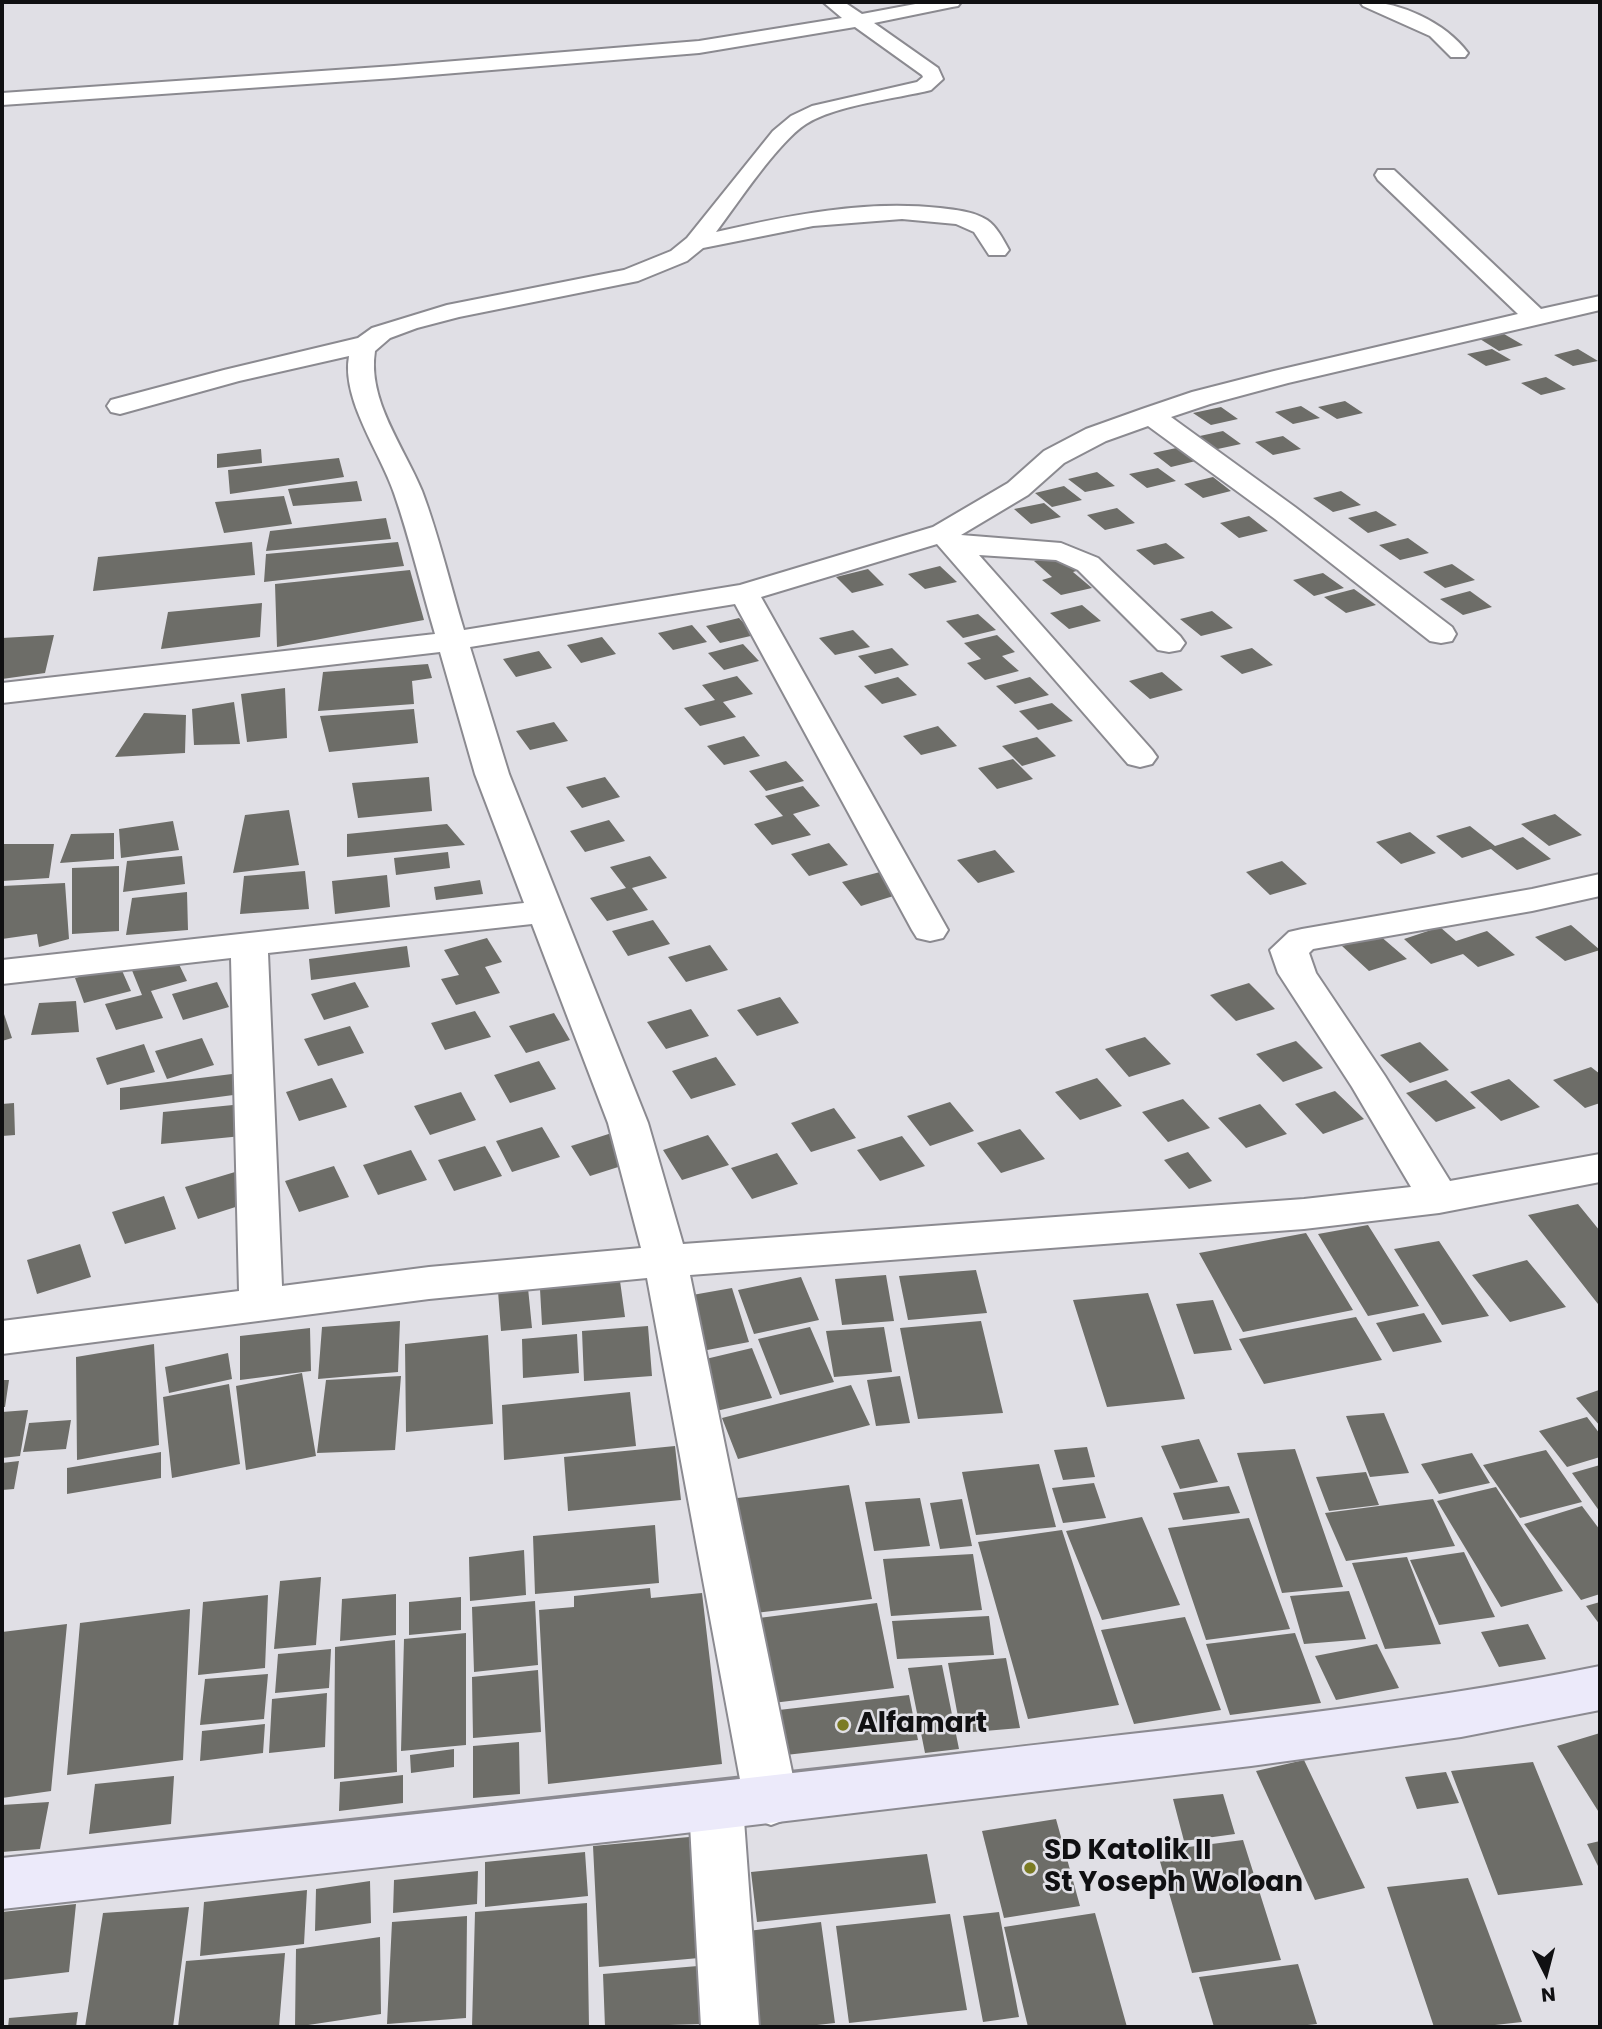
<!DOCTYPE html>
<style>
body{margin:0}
#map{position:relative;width:1602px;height:2029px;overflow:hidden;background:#e0dfe5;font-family:Poppins,sans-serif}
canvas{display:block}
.frame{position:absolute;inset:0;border:4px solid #101012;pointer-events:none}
.north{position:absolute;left:1511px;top:1938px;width:70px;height:70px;-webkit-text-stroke:5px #e0dfe5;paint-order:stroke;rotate:174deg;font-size:19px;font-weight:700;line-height:28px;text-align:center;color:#101012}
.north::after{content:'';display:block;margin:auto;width:24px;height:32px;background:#101012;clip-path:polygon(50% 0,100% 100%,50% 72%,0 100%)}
</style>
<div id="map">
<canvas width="1602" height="2029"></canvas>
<div class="frame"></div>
<div class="north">N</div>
</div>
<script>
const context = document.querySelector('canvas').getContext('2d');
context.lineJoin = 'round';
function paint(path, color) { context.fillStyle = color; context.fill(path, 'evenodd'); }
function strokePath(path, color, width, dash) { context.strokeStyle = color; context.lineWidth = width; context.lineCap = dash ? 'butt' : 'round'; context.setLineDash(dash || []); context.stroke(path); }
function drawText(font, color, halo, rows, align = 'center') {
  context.font = font + ' Poppins,sans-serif'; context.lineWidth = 5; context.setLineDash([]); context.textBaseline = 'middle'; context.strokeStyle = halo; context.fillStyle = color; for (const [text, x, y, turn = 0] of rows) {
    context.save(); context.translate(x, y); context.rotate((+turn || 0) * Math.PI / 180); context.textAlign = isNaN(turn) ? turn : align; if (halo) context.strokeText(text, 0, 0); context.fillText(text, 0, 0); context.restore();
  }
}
paint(new Path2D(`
 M1504 334 1523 345 1499 351 1480 339Z
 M1492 349 1511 360 1486 366 1467 354Z
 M1578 349 1598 361 1573 366 1554 355Z
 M1546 377 1566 389 1541 395 1521 383Z
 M1345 401 1363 413 1337 419 1318 407Z
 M1301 406 1320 418 1293 424 1275 412Z
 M1221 407 1238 419 1211 425 1193 413Z
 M1223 431 1241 444 1213 450 1195 437Z
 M1283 436 1301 449 1273 455 1255 442Z
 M1181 447 1200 460 1171 467 1153 453Z
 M261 449 262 463 217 468V454Z
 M339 458 344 477 230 494 228 470Z
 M1158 468 1176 481 1147 488 1129 474Z
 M1097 472 1115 486 1085 492 1068 479Z
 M1213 477 1231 491 1203 498 1184 484Z
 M357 481 362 501 293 506 288 489Z
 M1064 486 1082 500 1052 507 1035 493Z
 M1341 491 1361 505 1333 512 1313 498Z
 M284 496 292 524 224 533 215 502Z
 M1044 503 1061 517 1031 524 1014 509Z
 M1117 508 1135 523 1105 530 1087 515Z
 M1376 511 1397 525 1368 533 1348 518Z
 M1249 516 1268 531 1239 538 1220 523Z
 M386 518 391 539 266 551 270 531Z
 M1408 538 1429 553 1400 560 1379 545Z
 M252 542 255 575 93 591 98 557Z
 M398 542 404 566 264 582 266 554Z
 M1166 543 1185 558 1154 565 1136 550Z
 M1064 554 1083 569 1073 572 1092 588 1061 595 1042 580 1052 577 1034 561Z
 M1452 564 1475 580 1445 588 1423 572Z
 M940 566 957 582 925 589 908 574Z
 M868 569 884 585 852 593 836 577Z
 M410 570 424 620 277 647 275 584Z
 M1323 573 1344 588 1314 596 1293 580Z
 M1354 589 1376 605 1346 613 1324 597Z
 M1470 591 1492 607 1463 615 1440 599Z
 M262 603 260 637 161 649 168 612Z
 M1082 605 1101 621 1069 629 1050 613Z
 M1212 611 1233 628 1201 636 1180 619Z
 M978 614 996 630 963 638 946 621Z
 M739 618 755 635 720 643 706 626Z
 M692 625 707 642 673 650 658 633Z
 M853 630 870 647 835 655 819 638Z
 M54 635 45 673 2 679V638Z
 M997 635 1015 652 1002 656 1019 671 985 680 967 663 981 659 964 643Z
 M602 637 616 654 581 663 567 645Z
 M743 644 759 661 724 670 708 653Z
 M892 648 909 665 875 674 858 656Z
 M1252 648 1273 665 1242 674 1220 656Z
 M539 651 552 668 516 677 503 659Z
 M428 664 432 678 412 681 414 704 318 711 323 672Z
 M1162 672 1183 690 1150 699 1129 681Z
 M737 676 753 694 723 702 736 717 700 726 684 708 715 700 702 685Z
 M898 677 917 695 882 704 864 686Z
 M1030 677 1049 695 1015 704 996 686Z
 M285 688 287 738 247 742 241 694Z
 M234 702 240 744 194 745 192 709Z
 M1052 703 1073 721 1038 730 1019 711Z
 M414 709 418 743 329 752 320 716Z
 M144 713 186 715 185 753 115 757Z
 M554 722 568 741 530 750 516 731Z
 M938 726 957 746 921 755 903 736Z
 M744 736 760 756 724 765 707 746Z
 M1037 737 1056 756 1022 766 1002 746Z
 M1013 759 1033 779 997 789 978 768Z
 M786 761 804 781 766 791 749 771Z
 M429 777 432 811 358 818 352 783Z
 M605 777 620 797 582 808 566 787Z
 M803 786 820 806 793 814 811 835 772 845 754 824 783 816 765 796Z
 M289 810 299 865 233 873 245 815Z
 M1555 814 1582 835 1549 846 1521 824Z
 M609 820 625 841 585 852 570 831Z
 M173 821 179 850 121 858 119 829Z
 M447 824 465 845 347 857V834Z
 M1470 826 1495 846 1523 837 1551 859 1517 870 1491 849 1462 858 1436 836Z
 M1410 832 1436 853 1401 864 1376 842Z
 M114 833V859L60 863 71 834Z
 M829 843 848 865 809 876 791 854Z
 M2 844H54L49 878 2 881Z
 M995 850 1015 872 978 883 957 860Z
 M448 852 450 868 396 875 394 858Z
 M182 856 185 884 123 892 127 861Z
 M650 856 667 878 632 888 648 910 607 921 590 898 626 888 610 867Z
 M1282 861 1307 884 1270 895 1246 872Z
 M119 866V931L72 934V868Z
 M305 871 309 909 240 914 244 876Z
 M880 872 900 894 861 906 842 882Z
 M387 875 390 907 335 914 332 881Z
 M480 880 483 894 436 900 434 887Z
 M65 883 69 939 39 947 37 934 2 939V886Z
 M187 892 188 930 126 935 132 898Z
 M653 920 670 944 628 956 612 931Z
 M1571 925 1600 950 1565 961 1535 937Z
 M1440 927 1456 941 1487 931 1515 955 1478 967 1463 954 1431 964 1404 939Z
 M1379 935 1407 959 1369 971 1342 946Z
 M487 938 502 962 485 967 500 993 456 1005 441 979 459 975 444 950Z
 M710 945 728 970 686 982 668 957Z
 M407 946 410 967 311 980 309 959Z
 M175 956 187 981 151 991 163 1018 116 1030 105 1004 142 995 131 968Z
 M120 966 131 991 84 1003 75 978Z
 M217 982 229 1007 183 1020 172 994Z
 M355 982 369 1007 324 1020 311 994Z
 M1249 983 1275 1009 1236 1021 1210 995Z
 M780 997 799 1023 757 1036 737 1010Z
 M76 1001 79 1032 31 1035 39 1003Z
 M2 1008 12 1038 2 1041Z
 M691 1009 709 1036 666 1049 647 1022Z
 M475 1011 491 1037 445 1050 431 1023Z
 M554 1013 570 1040 526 1053 509 1026Z
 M350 1026 364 1053 318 1066 304 1039Z
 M1145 1037 1171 1064 1129 1077 1105 1049Z
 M202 1038 214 1065 167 1079 155 1051Z
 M1296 1041 1323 1068 1283 1082 1256 1054Z
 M1420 1042 1449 1070 1410 1083 1380 1055Z
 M144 1044 155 1072 107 1085 96 1058Z
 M716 1057 736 1085 691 1099 672 1071Z
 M539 1061 556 1089 510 1103 494 1075Z
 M1591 1067 1600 1074V1103L1585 1108 1553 1080Z
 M240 1073 241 1094 120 1110V1088Z
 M332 1078 347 1107 299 1121 286 1092Z
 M1097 1078 1122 1106 1080 1120 1055 1092Z
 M1509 1079 1540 1107 1501 1121 1470 1092Z
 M1446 1080 1476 1108 1436 1122 1406 1093Z
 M1335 1091 1364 1119 1323 1134 1295 1104Z
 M461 1092 476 1120 430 1135 414 1106Z
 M1183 1099 1210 1128 1168 1142 1142 1112Z
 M950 1102 974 1131 930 1146 907 1116Z
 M14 1103 15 1135 2 1136V1104Z
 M243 1104 242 1136 161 1144 163 1112Z
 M1260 1104 1287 1134 1246 1148 1218 1118Z
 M834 1108 856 1138 811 1152 791 1123Z
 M542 1127 560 1157 512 1172 496 1141Z
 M1020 1129 1045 1159 1001 1173 977 1143Z
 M618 1131 637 1161 590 1176 571 1146Z
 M708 1135 729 1165 682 1180 663 1150Z
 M902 1136 925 1166 880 1181 857 1150Z
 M485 1146 502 1176 454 1191 438 1160Z
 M411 1150 427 1180 378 1195 363 1165Z
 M1188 1152 1212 1181 1189 1189 1164 1160Z
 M777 1153 798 1184 752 1199 731 1168Z
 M334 1166 349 1197 299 1212 285 1181Z
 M235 1172 248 1203 198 1219 185 1187Z
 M164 1196 176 1229 125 1244 112 1212Z
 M1578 1204 1600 1231 1598 1304 1528 1215Z
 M1368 1225 1419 1306 1368 1316 1318 1234Z
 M1306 1233 1353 1310 1243 1332 1199 1253Z
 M1439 1241 1489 1316 1442 1325 1394 1249Z
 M80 1244 91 1277 37 1294 27 1260Z
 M1527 1260 1566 1307 1510 1322 1472 1275Z
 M976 1270 987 1313 908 1320 899 1276Z
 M886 1275 894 1321 842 1325 835 1279Z
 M801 1277 819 1320 754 1334 738 1290Z
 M620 1281 625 1317 542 1325 540 1289Z
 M528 1288 532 1328 501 1331 498 1291Z
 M732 1288 749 1342 697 1352 681 1297Z
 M1148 1293 1185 1399 1107 1407 1073 1300Z
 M1213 1300 1232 1350 1194 1354 1176 1304Z
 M1424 1313 1442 1342 1393 1352 1376 1323Z
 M1356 1317 1382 1360 1264 1384 1239 1339Z
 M400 1321 398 1372 318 1379 322 1327Z
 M981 1321 1003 1413 918 1419 900 1328Z
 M648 1326 652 1376 584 1381 582 1331Z
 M810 1327 834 1382 780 1395 758 1339Z
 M884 1327 892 1372 834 1377 826 1331Z
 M310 1328 311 1371 240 1380V1336Z
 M577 1334 579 1373 523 1378 522 1339Z
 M488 1335 493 1424 406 1432 405 1344Z
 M154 1344 159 1445 77 1460 76 1357Z
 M752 1348 772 1398 712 1412 693 1362Z
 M228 1353 232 1379 169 1393 165 1367Z
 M302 1373 316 1456 246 1470 236 1386Z
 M401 1376 395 1450 317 1453 326 1380Z
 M900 1376 910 1423 876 1426 867 1380Z
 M2 1380H9L5 1407H2Z
 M229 1384 240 1464 172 1478 163 1397Z
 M851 1385 870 1425 738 1459 722 1418Z
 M1599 1390 1600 1391V1426L1576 1398Z
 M630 1392 636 1446 504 1460 502 1405Z
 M28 1410 20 1456 2 1458V1412Z
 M1384 1413 1409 1473 1370 1477 1346 1416Z
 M1587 1417 1600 1434V1457L1567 1467 1539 1431Z
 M71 1420 66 1449 23 1452 29 1423Z
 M1199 1439 1218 1482 1180 1489 1161 1446Z
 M675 1446 681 1500 568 1511 564 1457Z
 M1087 1447 1095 1477 1063 1480 1054 1450Z
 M1295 1449 1343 1587 1282 1593 1237 1453Z
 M1546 1450 1582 1502 1520 1518 1483 1465Z
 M161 1452V1478L67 1494V1468Z
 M1472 1453 1490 1483 1439 1494 1421 1464Z
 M19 1461 14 1489 2 1490V1463Z
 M1039 1464 1056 1527 976 1535 962 1472Z
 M1600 1465V1512L1572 1473Z
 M1366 1472 1379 1505 1329 1511 1316 1477Z
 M1094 1483 1106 1518 1063 1523 1052 1488Z
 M849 1485 872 1599 747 1614 729 1499Z
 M1229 1486 1240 1513 1183 1520 1173 1493Z
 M1496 1487 1563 1591 1501 1607 1437 1501Z
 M920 1498 930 1546 874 1551 865 1502Z
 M962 1499 972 1546 940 1549 930 1503Z
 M1433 1499 1455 1546 1346 1561 1325 1513Z
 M1582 1506 1600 1530V1594L1581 1600 1524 1524Z
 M1142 1517 1180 1605 1102 1620 1066 1531Z
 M1249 1518 1290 1629 1206 1640 1168 1528Z
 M655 1525 659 1583 535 1594 533 1536Z
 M1062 1530 1119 1705 1028 1719 978 1542Z
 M524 1550 526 1595 470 1601 469 1557Z
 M1464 1552 1495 1617 1439 1625 1410 1560Z
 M973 1554 982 1610 891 1616 883 1559Z
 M1407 1557 1441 1644 1385 1649 1352 1563Z
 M321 1577 316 1645 274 1649 280 1581Z
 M650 1588 651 1598 702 1593 722 1764 548 1784 539 1610 574 1607V1596Z
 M1349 1591 1366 1639 1304 1644 1290 1596Z
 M396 1594V1635L340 1641 342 1599Z
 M268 1595 265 1668 198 1675 203 1602Z
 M461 1597V1630L409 1635V1602Z
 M535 1601 538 1665 474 1672 472 1607Z
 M1600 1602V1625L1586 1606Z
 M877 1603 894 1688 765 1704 751 1619Z
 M190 1609 183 1760 67 1775 80 1623Z
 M989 1616 994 1655 897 1659 892 1621Z
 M1185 1617 1221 1710 1134 1724 1101 1630Z
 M67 1624 51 1791 2 1798V1632Z
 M1528 1624 1546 1659 1499 1667 1481 1632Z
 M466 1633V1745L401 1751 404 1639Z
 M1295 1633 1321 1703 1230 1715 1206 1644Z
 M395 1640 397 1772 334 1779 335 1647Z
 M1377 1644 1399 1688 1336 1700 1315 1656Z
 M331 1649 329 1688 275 1693 278 1654Z
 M1006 1658 1020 1728 961 1733 948 1663Z
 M942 1665 959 1749 925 1753 908 1668Z
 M538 1670 541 1732 473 1738 472 1677Z
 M268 1674 264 1719 200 1725 205 1679Z
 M327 1693 325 1747 269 1753 272 1699Z
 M909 1695 918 1740 777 1756 770 1711Z
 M265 1724 263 1753 200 1761 202 1731Z
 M1600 1733V1814L1557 1746Z
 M519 1742 520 1794 473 1798V1746Z
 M454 1749V1767L411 1773 410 1755Z
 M1304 1760 1365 1888 1315 1900 1256 1771Z
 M1533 1762 1583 1885 1498 1895 1451 1771Z
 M1446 1772 1459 1803 1417 1809 1405 1777Z
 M403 1775V1803L339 1811 340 1782Z
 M174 1776 171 1824 89 1834 95 1784Z
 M1223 1794 1235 1834 1184 1841 1173 1799Z
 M49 1802 40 1849 2 1852V1805Z
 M1056 1819 1080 1906 1004 1918 982 1831Z
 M689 1837 699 1958 599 1967 593 1846Z
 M1243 1840 1281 1960 1192 1973 1157 1851Z
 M1600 1841V1870L1587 1844Z
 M585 1852 588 1896 485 1907V1862Z
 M927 1854 936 1903 757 1922 751 1872Z
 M478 1871 477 1904 393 1913 394 1880Z
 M1468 1878 1522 2022 1477 2027H1434L1387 1887Z
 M370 1881 371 1923 315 1931 316 1889Z
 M307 1890 304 1944 200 1956 204 1902Z
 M587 1903 589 2027H472L475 1912Z
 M76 1904 69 1972 2 1980V1912Z
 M189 1907 173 2027H85L103 1913Z
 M999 1912 1019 2017 983 2022 963 1916Z
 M1095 1913 1127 2027H1028L1004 1927Z
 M950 1914 967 2010 849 2023 836 1926Z
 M467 1916 466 2018 387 2024 392 1922Z
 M821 1922 835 2023 799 2027H752L740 1932Z
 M380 1937 381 2014 295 2027 296 1949Z
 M285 1953 279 2027H178L186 1961Z
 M1298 1964 1317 2024 1289 2027H1214L1199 1977Z
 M698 1966 701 2024 605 2027 603 1974Z
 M78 2012 76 2027H8L9 2018Z`), '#6d6d68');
const street = new Path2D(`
 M823 2H844L862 14 926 2H961L958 6 952 7 874 23 938 68 943 79 931 90C895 99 836 105 806 124 778 142 738 203 716 232 790 215 864 200 940 208 955 210 973 211 987 220 997 227 1003 239 1009 250L1005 255H989L974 232 956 224 902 219 813 226 703 248 687 261 638 281 459 317 417 328 390 338 375 351C367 400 404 447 422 491 439 536 450 584 464 630L740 585 933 527 1008 483 1044 451 1086 429 1142 409 1192 392 1274 371 1518 314 1378 180 1375 175 1378 170H1394L1541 309 1600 296V310L1288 383 1210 404 1171 417 1295 507 1452 627 1456 634 1452 641 1441 643 1430 641 1275 519 1148 426 1106 441 1064 463 1028 495 961 535 1061 543 1098 558 1180 636 1185 643 1180 650 1169 652 1158 650 1078 570 1056 560 979 555 1152 750 1157 757 1152 764 1140 767 1128 764 937 544 761 597 948 930 943 938 930 941 917 938 912 930 735 604 470 647 509 774 648 1123 683 1244 1304 1199 1411 1187 1352 1087 1278 973 1270 950 1289 932 1302 929 1532 889 1600 874V896L1532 911 1313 949 1309 953 1316 973 1385 1076 1450 1181 1600 1154V1182L1439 1213 1304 1229 690 1275 798 1801 790 1818 771 1825 752 1818 744 1801 647 1278 429 1299 2 1354V1321L239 1291 231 958 2 984V960L524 903 475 774 440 652 2 703V683L435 634C421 587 410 539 394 493 380 452 341 399 349 356L239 381 120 414 111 412 107 406 111 400 224 370 358 338 372 328 447 305 624 270 671 251 687 238 773 131 791 116 812 106 917 82 923 77 922 75 855 27 699 53 394 78 2 105V93L394 66 699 41 842 18ZM532 924 608 1123 641 1248 429 1267 282 1286 268 953Z
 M1360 2C1397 0 1445 22 1468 53L1465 57H1451L1430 36 1363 6Z
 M716 1782 735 1789 743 1806 759 2027H701L689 1806 697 1789Z`);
const secondary = new Path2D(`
 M1600 1666V1710L1461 1737 1251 1766 651 1837 2 1909V1858C332 1823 662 1789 991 1750 1195 1726 1399 1707 1600 1666Z`);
strokePath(street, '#8b8a90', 4);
strokePath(secondary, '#8b8a90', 4);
paint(street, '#fff');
paint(secondary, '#eceafa');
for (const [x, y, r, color] of [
 [843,1725,7,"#7b7b23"],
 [1030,1868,7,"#7b7b23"]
]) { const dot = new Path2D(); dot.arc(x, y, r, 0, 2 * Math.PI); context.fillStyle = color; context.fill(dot); strokePath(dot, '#e0dfe5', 2.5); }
drawText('bold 28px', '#101012', '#e0dfe5', [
 ["Alfamart",857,1725],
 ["SD Katolik II",1044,1852],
 ["St Yoseph Woloan",1044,1884]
], 'left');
</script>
